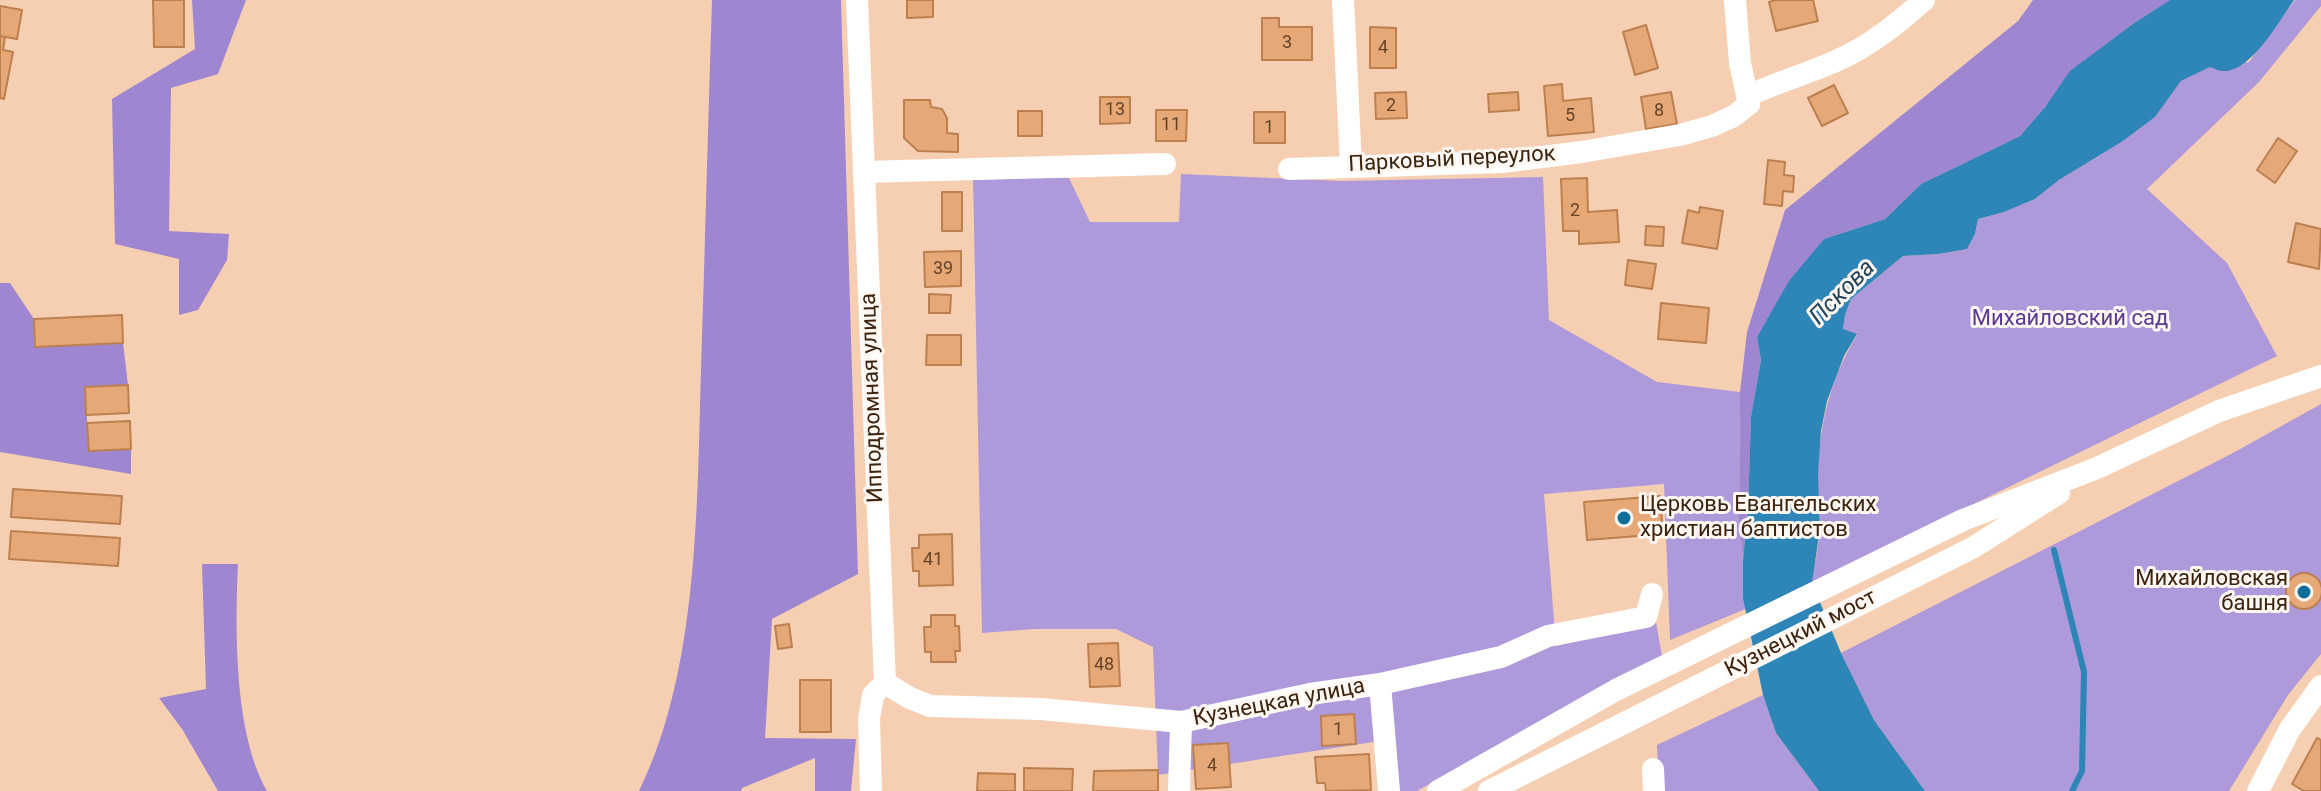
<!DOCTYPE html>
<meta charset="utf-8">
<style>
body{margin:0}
canvas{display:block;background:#f6cfb2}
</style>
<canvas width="2321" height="791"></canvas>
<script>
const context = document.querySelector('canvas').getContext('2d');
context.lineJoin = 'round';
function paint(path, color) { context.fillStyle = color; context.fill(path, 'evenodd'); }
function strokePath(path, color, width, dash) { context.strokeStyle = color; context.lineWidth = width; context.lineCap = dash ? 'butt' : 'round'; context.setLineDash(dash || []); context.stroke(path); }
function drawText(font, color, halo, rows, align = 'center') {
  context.font = font + ' Roboto,sans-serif'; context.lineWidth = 6; context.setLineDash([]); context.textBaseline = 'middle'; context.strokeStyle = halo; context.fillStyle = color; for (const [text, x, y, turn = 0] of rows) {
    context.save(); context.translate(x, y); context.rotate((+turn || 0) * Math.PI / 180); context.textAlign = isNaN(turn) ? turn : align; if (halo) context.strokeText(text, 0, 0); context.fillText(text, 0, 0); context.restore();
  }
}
paint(new Path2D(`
 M2295 0H2321V6L2259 82 2147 189 2227 263 2277 356 1812 583C1814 565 1819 546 1820 527 1821 509 1817 490 1818 471 1820 421 1831 378 1857 335L1843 329 1845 315 1851 299 1903 256 1939 254 1967 249 1975 234 1978 219 2004 212 2035 199 2059 180 2123 141 2155 117 2181 81 2210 67 2249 62Z
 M1181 174 1341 181 1543 177 1549 320 1657 382 1740 392 1739 519 1743 560V598L1748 608 1670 640 1664 484 1544 494 1556 646 1656 622 1662 656 1417 791H1395L1386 740 1158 775 1153 647 1116 629H1034L982 633 973 177 1069 178 1090 222H1179Z
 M2321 404V654L2288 695 2229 791H1925L1874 720 1841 653 2233 453Z
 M1763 695 1776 733 1819 791H1659L1657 745Z`), '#ae99db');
paint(new Path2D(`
 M192 0H246L218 74 171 88 169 231 229 234 227 260 198 310 179 315V259L115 244 112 99 195 49Z
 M712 0H841L858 574 772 619 765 738 856 739 851 791H815V758L742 788 741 791H639C699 670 697 503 701 369 705 246 708 123 712 0Z
 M2033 0H2170L2134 23 2071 71 2045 107 2020 136 1921 184 1885 219 1824 239 1778 302 1757 337 1761 360 1751 418 1748 509 1743 560 1739 519 1740 392 1747 332 1785 210 2018 21Z
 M0 283H10L34 319 36 347 123 343 128 385 85 387 89 450 131 449V474L0 452Z
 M202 564H238C235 630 234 733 267 791H218L182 729 159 698 206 689Z`), '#9f86d1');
paint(new Path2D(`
 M2170 0H2294C2280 20 2250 74 2222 71 2218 71 2214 68 2210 67L2181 81 2155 117 2123 141 2059 180 2035 199 2004 212 1978 219 1975 234 1967 249 1939 254 1903 256 1851 299 1845 315 1843 329 1857 334 1844 356 1827 401 1821 431 1818 474 1820 528 1812 583 1841 653 1874 720 1925 791H1819L1776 733 1763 695 1743 598V560L1748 509 1751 417 1761 360 1757 337 1789 281 1824 239 1885 219 1921 184 2020 136 2045 107 2070 71 2134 23Z`), '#2e85b7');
strokePath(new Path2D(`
 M2054 550 2084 672 2082 771 2072 791`), '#2e85b7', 6);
const building = new Path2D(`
 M153 0H184V47H154Z
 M907 0H933V17L907 18Z
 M1776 0H1813L1818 21 1776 31 1769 2Z
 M0 6 22 10 17 39 0 36Z
 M1262 18H1279V27H1312V60H1262Z
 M1646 25 1658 68 1635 75 1623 32Z
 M1370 27 1396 28V68H1370Z
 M0 36 5 37 3 50 13 52 4 99 0 98Z
 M1562 84 1563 101 1591 98 1594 132 1548 136 1544 86Z
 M1834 85 1848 113 1822 126 1808 98Z
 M1406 92 1407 118 1376 119 1375 93Z
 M1518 92 1519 110 1489 112 1488 94Z
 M1671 92 1677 124 1646 129 1641 97Z
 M1100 97H1130V123L1100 124Z
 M904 100H930L931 107 942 109 947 118V133L958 134V152L918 151 904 138Z
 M1156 110H1187L1186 141H1156Z
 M1018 111H1042V136H1018Z
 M1254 112H1285V143H1254Z
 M2278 138 2297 151 2275 183 2257 170Z
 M1768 160 1785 162 1784 175 1794 176 1793 192 1783 191 1782 206 1764 204Z
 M1587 178 1588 212 1617 210 1619 242 1579 244V231H1563L1561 179Z
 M942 192H962V231H942Z
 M1700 207 1723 211 1717 249 1682 243 1688 210 1699 213Z
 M2296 223 2321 229 2319 269 2288 262Z
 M1646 226 1664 227 1663 246 1645 245Z
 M961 251V286L925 287 924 252Z
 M1628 260 1656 264 1652 289 1625 285Z
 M929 294 951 295 950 313H929Z
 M1661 303 1709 308 1706 343 1658 339Z
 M122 315 123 343 35 347 34 319Z
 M927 335H961V365H926Z
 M128 385 129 413 86 415 85 387Z
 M130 421 131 449 89 451 87 423Z
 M13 489 122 496 120 524 11 517Z
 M1660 496 1663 534 1587 540 1584 502Z
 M11 531 120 538 118 566 9 559Z
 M952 534 953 585 919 586V571H913L912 548H919V535Z
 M2286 591a18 18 0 1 1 36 0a18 18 0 1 1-36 0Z
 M931 615H955V626H959L960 651H955L956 662H931V652H925L924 627H931Z
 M789 624 792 647 778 649 775 626Z
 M1118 643 1120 686 1090 687 1088 644Z
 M800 680H831V732H800Z
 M1354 714 1356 744 1322 746 1321 716Z
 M2317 738 2321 740V791H2304L2292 784Z
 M1228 743 1231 787 1196 789 1193 745Z
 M1369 754 1371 790 1326 791 1325 783H1317L1315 757Z
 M1024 768 1073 769 1072 791H1024Z
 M1158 770V791H1093L1094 771Z
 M978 773 1015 774V791H977Z`);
paint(building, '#e6a877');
strokePath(building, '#bc8050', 2);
strokePath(new Path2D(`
 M857 0 885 683 873 695 869 719 871 791
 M1343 0 1351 166
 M1748 96C1777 82 1807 74 1836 61 1870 46 1897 24 1924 0
 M1289 169 1502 162 1582 152 1680 135 1712 126 1734 116 1749 104 1740 63 1735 0
 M864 172 1165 164
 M885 683 910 698 930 706 1041 709 1181 722 1310 694 1380 684 1501 657 1548 636 1646 617 1652 594
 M1380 684 1389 791
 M1653 769 1654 791
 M1179 791 1181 722
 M1438 791 1616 690 1963 520 2097 468 2219 411 2321 376
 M1489 791 1974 547 2059 493
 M2258 791 2290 729 2321 686`), '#fff', 22);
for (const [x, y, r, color] of [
 [1624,518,8,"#106c9b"],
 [2304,592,8,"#106c9b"]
]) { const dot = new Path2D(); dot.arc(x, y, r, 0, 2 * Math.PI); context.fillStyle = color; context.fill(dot); strokePath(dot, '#fef7f2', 3); }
drawText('18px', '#664428', null, [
 ["3",1287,43],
 ["4",1383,48],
 ["2",1391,106],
 ["13",1115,110],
 ["8",1659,111],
 ["5",1570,116],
 ["11",1171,125],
 ["1",1269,128],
 ["2",1575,211],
 ["39",943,269],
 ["41",933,560],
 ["48",1104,665],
 ["1",1338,730],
 ["4",1212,766]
]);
drawText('22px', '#3b230e', '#fef7f2', [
 ["Парковый переулок",1452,160,-3],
 ["Ипподромная улица",873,398,-92],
 ["Кузнецкий мост",1801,634,-27],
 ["Кузнецкая улица",1279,703,-11]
]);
drawText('22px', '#5b3891', '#fef7f2', [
 ["Михайловский сад",2070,319]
]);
drawText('22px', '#3b230e', '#fef7f2', [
 ["Церковь Евангельских",1640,505],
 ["христиан баптистов",1640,530],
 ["Михайловская",2288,579,"right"],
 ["башня",2288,604,"right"]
], 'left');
drawText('italic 24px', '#1f4359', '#fef7f2', [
 ["Пскова",1843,293,-45]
]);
</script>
